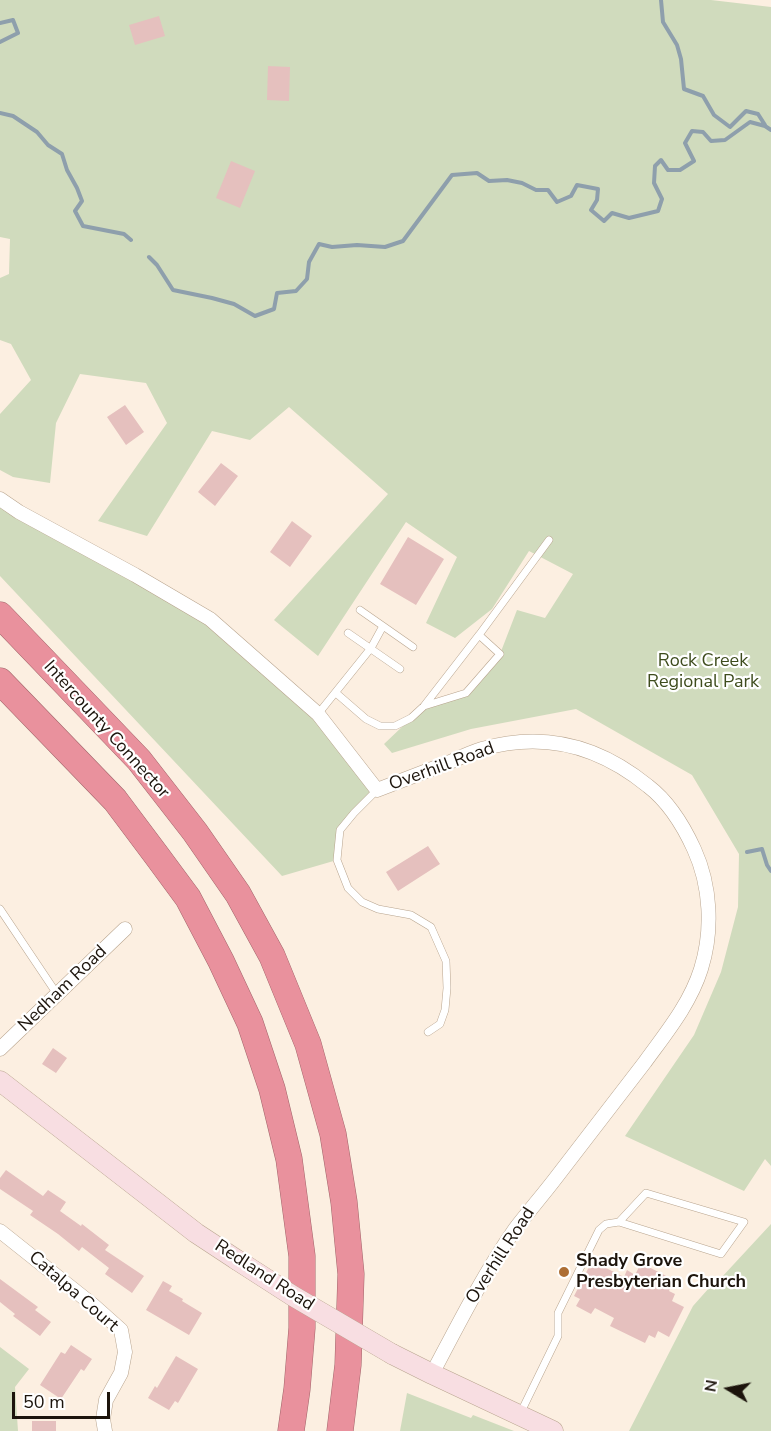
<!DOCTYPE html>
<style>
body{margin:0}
#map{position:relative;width:771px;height:1431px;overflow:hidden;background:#fcefe1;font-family:"Nunito Sans",sans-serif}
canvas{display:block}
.north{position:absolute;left:699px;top:1359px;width:60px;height:60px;-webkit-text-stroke:4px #fff;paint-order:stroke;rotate:280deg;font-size:16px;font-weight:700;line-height:24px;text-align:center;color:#1c140c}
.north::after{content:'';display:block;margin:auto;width:21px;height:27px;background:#1c140c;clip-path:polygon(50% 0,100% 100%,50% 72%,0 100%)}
.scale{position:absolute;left:12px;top:1392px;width:98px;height:27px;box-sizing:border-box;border:3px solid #1c140c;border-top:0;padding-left:8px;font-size:18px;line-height:21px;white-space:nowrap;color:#1c140c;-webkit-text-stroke:4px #fff;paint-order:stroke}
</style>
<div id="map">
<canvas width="771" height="1431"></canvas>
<div class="north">N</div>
<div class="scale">50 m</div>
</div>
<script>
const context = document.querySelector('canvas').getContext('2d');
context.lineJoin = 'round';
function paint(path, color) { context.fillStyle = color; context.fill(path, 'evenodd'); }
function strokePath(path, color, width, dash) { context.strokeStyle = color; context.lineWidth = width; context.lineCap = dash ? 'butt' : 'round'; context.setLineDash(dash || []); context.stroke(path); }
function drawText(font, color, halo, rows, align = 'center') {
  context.font = font + ' "Nunito Sans",sans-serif'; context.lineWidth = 4.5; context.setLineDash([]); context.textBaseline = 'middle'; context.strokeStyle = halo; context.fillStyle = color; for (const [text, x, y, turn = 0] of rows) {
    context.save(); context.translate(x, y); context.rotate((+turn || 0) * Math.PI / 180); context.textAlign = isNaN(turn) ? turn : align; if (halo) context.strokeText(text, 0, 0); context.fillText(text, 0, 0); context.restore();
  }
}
paint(new Path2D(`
 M0 0H711L771 7V1166L765 1159 744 1191 625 1136 694 1035 721 972 738 907 739 854 692 775 576 709 471 729 392 753 384 744 424 706 466 693 500 654 517 610 545 618 573 574 529 551 492 609 455 638 426 623 457 557 406 522 318 656 274 620 388 494 289 407 250 440 212 431 147 536 98 521 167 423 146 383 80 374 56 423 50 483 13 477 0 470V414L31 380 11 344 0 340V278L9 274 10 239 0 237Z
 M0 499 210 619 318 714 377 790 340 830 337 860 282 876 0 576Z
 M771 1224V1431H629L693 1306 709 1288 715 1290 721 1278Z
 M0 1347 29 1369 15 1387 18 1431H0Z
 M407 1393 471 1418 473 1415 514 1431H400Z`), '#d0dbbd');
strokePath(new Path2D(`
 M661 0 663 22 677 45 681 59 684 89 703 96 714 115 730 127 746 111 758 114 765 125
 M0 23 13 20 18 33 0 42
 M0 113 13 116 37 132 48 145 62 154 67 170 77 188 82 201 75 211 83 226 124 234 131 240
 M149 257 157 265 173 290 212 298 234 304 255 316 274 309 277 293 296 291 307 279 309 262 319 244 332 247 357 245 385 247 403 241 452 175 477 173 489 181 507 180 522 183 536 190H548L557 202 571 196 577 185 598 189 597 200 591 210 604 221 612 213 629 218 658 211 662 199 654 183 655 166 661 160 668 170H680L694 161 685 143 692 131 703 132 711 141 725 140 750 122 765 126 771 130
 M747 852 762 849 767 865 771 871`), '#8e9fac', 4);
paint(new Path2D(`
 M159 16 165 36 135 45 129 25Z
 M268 66 290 67 289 101 267 100Z
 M231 161 255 171 240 208 216 198Z
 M125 405 144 432 126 445 107 417Z
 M221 463 238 476 215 506 198 492Z
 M292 521 312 536 290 567 270 552Z
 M408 537 444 559 416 605 380 584Z
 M428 846 440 864 398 891 386 872Z
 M53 1048 67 1058 56 1073 42 1064Z
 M6 1170 43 1196 48 1190 66 1202 60 1211 81 1226 82 1224 109 1245 105 1250 144 1276 132 1293 105 1274 109 1268 82 1247 79 1251 58 1234 30 1215 33 1211 0 1189V1178Z
 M592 1261 624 1277 627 1270 635 1275 641 1263 674 1280 669 1291 675 1294 672 1301 684 1307 669 1337 658 1331 655 1338 649 1335 645 1343 610 1326 614 1318 595 1308 591 1314 576 1306 580 1299 574 1296Z
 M0 1279 38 1307 35 1310 51 1322 40 1336 13 1316 15 1314 0 1302Z
 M163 1281 172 1286 169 1291 183 1299 182 1301 202 1313 189 1335 146 1310Z
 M71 1345 92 1359 84 1371 81 1369 61 1399 40 1385 61 1352 65 1354Z
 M176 1356 198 1369 178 1403 175 1401 169 1410 148 1398 155 1386 157 1388Z
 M32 1421H56V1431H32Z`), '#e5c0be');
const lane = new Path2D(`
 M383 626 413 647
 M348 633 400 669
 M336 693 366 719 380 726H395L411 718 424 706 479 635 549 540
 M424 706 466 693 500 654 479 635
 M318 714 371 648 383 626 360 610
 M377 790 354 813 340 830 337 860 348 888 362 902 378 909 411 915 431 927 446 961 447 988 445 1010 440 1024 428 1032
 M0 909 57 994
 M520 1414 558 1336V1313L599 1230 606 1224 619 1222 721 1254 744 1222 646 1193 619 1222`);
const street = new Path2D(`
 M0 499 19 512 135 575 210 619 318 714 377 790C401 781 426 771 450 762 461 757 472 752 482 749 544 731 599 746 648 786 669 802 683 825 694 849 711 886 713 931 701 969 690 1004 666 1033 645 1062 615 1101 585 1140 555 1179 542 1196 528 1212 515 1229 483 1275 458 1325 432 1374
 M0 1049 125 929
 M0 1231 93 1305 121 1330 125 1352 121 1373 106 1400 103 1419 105 1431`);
const secondary = new Path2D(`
 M0 1081 196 1233 237 1260
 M392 1354 432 1374 553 1431`);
const highway = new Path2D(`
 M0 615 139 760 195 832 238 894 272 956 308 1044 333 1134 344 1202 351 1274 348 1365 340 1431
 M0 681 115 800 157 856 188 898 221 961 250 1023 272 1089 289 1159 302 1256V1328L297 1389 291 1431`);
strokePath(lane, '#b8a48e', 8);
strokePath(street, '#b8a48e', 15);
strokePath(secondary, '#b8a48e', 21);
strokePath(highway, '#a1656a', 27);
strokePath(lane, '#fff', 7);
strokePath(street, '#fff', 14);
strokePath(secondary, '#f8dee2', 20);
strokePath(highway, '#e9919d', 26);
const secondaryBridge = new Path2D(`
 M237 1260 293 1296 392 1354`);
strokePath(secondaryBridge, '#b8a48e', 21, []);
strokePath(secondaryBridge, '#f8dee2', 20);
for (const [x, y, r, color] of [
 [564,1272,6,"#ad6e34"]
]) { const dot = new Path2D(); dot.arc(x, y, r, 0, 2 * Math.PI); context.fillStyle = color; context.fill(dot); strokePath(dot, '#fff', 2); }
drawText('18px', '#3e4c1d', '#fff', [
 ["Rock Creek",703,662],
 ["Regional Park",703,683]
]);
drawText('18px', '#1c140c', '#fff', [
 ["Intercounty Connector",106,730,48],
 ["Overhill Road",442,767,-20],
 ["Nedham Road",63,989,-44],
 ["Overhill Road",501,1256,-57],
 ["Redland Road",264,1276,33],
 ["Catalpa Court",73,1292,41]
]);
drawText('bold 18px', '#1c140c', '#fff', [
 ["Shady Grove",576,1262],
 ["Presbyterian Church",576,1283]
], 'left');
</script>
